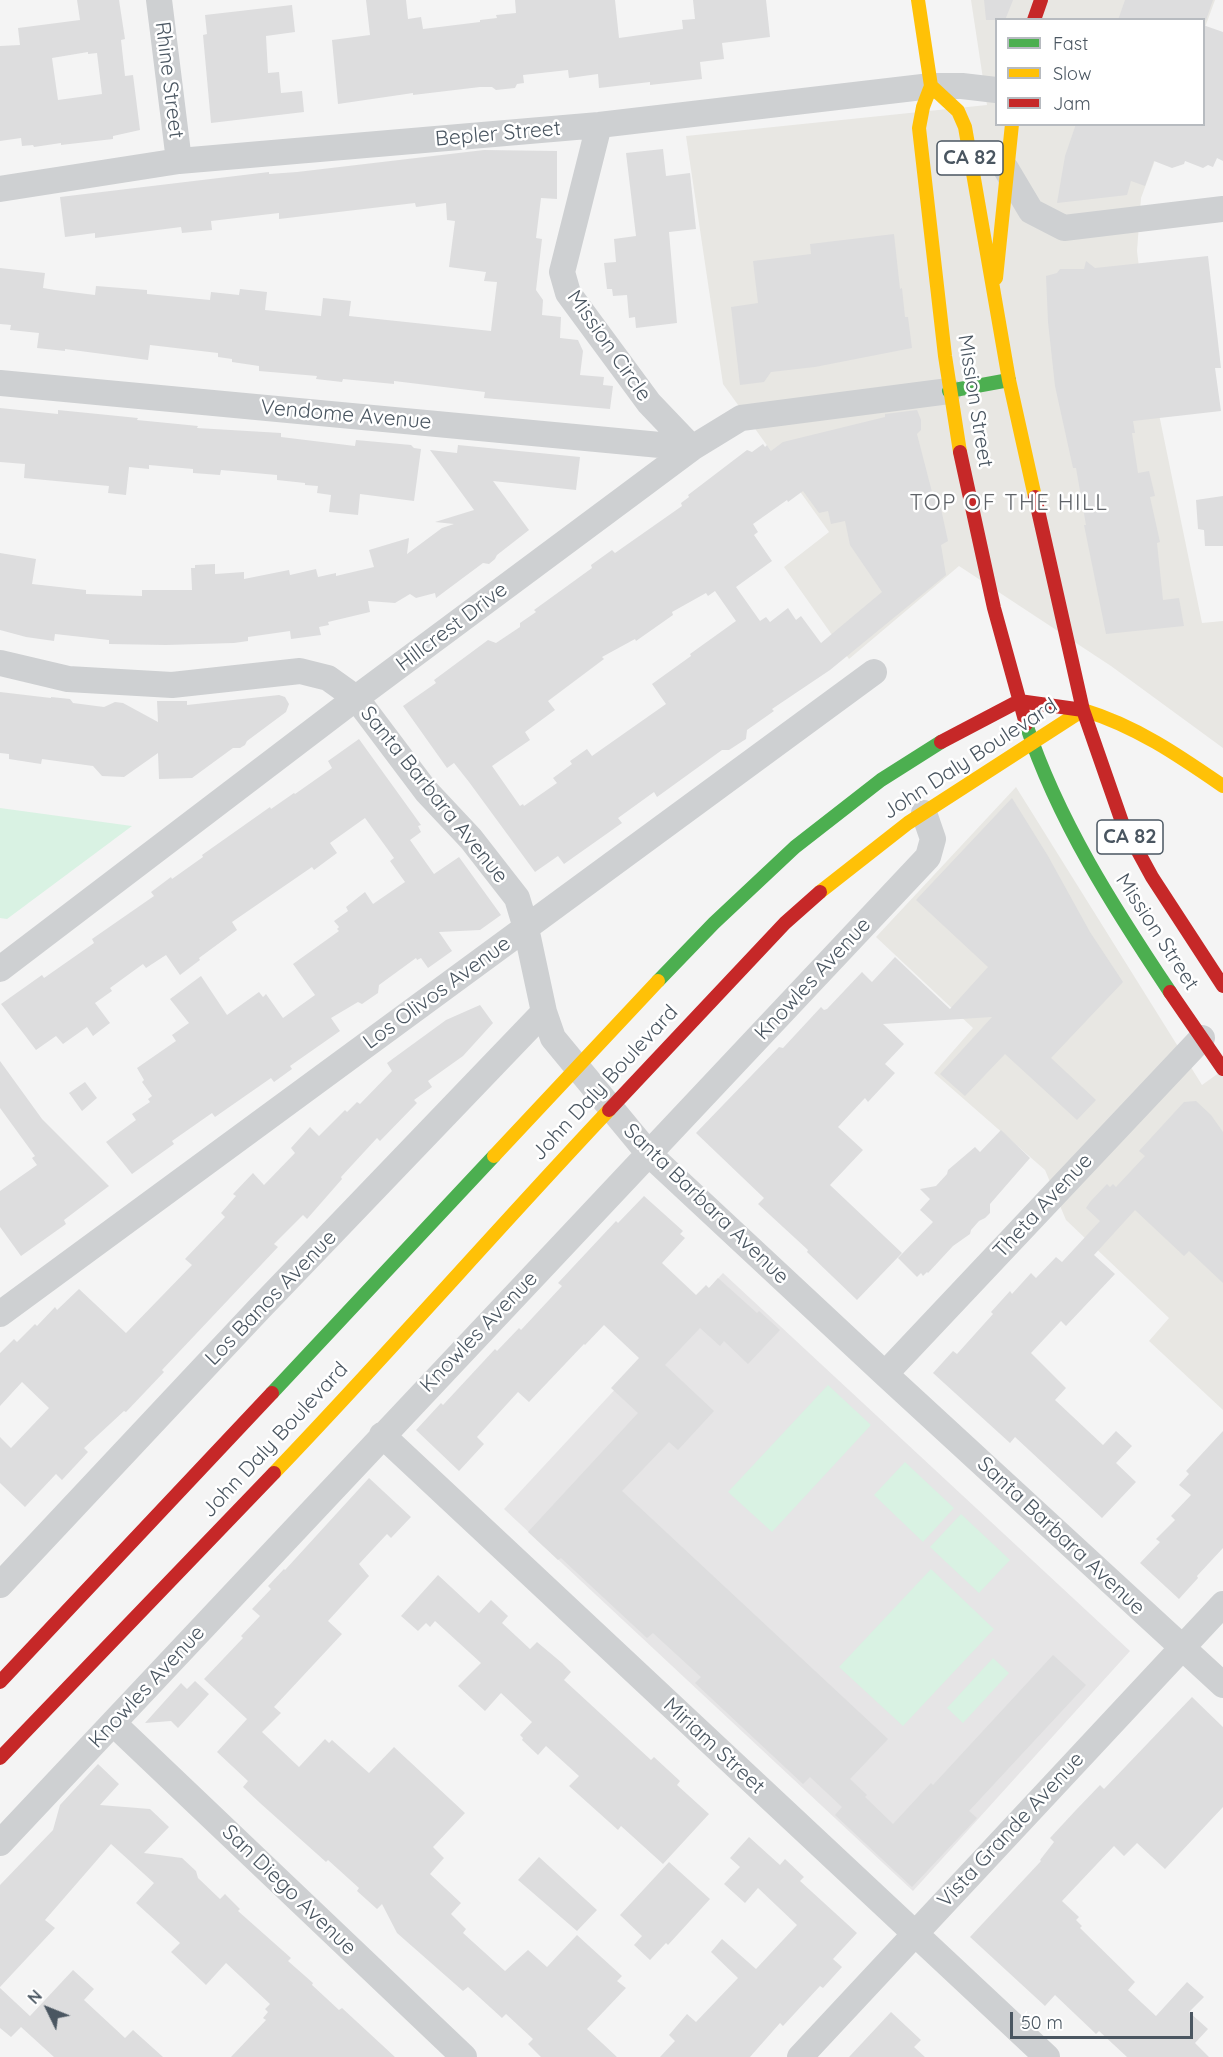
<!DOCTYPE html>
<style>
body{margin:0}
#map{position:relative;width:1223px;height:2057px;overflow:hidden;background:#f4f4f4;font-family:Quicksand,sans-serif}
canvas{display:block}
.legend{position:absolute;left:995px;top:18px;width:210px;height:108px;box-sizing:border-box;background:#fff;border:2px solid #b7bbc0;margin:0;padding:8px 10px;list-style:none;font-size:18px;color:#4a5661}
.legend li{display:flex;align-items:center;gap:12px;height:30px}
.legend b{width:30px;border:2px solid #b7bbc0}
.north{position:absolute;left:18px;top:1979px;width:60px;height:60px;-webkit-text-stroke:4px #fff;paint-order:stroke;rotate:313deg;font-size:16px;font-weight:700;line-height:24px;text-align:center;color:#4a5661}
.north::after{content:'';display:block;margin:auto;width:21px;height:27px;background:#4a5661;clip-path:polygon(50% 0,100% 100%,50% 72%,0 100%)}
.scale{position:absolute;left:1010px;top:2012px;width:183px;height:27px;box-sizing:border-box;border:3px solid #4a5661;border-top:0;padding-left:8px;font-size:18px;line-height:21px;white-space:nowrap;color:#4a5661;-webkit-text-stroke:4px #fff;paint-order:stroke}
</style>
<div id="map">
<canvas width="1223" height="2057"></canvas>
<ul class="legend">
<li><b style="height:8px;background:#4caf50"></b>Fast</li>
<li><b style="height:8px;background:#ffc107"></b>Slow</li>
<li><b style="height:8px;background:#c62828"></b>Jam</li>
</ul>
<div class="north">N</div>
<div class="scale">50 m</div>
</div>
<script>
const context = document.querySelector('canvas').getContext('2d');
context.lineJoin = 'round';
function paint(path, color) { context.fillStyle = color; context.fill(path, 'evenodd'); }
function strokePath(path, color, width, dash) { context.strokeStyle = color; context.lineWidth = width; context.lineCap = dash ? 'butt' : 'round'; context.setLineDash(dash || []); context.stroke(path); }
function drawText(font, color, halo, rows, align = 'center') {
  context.font = font + ' Quicksand,sans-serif'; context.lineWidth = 5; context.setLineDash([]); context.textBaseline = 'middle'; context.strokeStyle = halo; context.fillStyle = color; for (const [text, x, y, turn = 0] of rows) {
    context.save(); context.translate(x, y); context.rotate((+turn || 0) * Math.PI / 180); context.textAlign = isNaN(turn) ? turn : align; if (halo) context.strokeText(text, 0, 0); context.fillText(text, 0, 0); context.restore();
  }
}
paint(new Path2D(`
 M971 0H1215L1204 30V20H996V124L1168 125 1141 198 1137 251 1154 390 1202 623 1223 621V748L1111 666 959 566 849 659 784 567 829 532 723 384 686 136 987 105Z
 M1016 787 1202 1085 1223 1070V1410L1149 1341 1169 1318 1066 1220 1045 1170 934 1073 973 1028 876 937Z`), '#e8e7e3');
paint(new Path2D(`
 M723 1273 1130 1651 913 1891 504 1509Z`), '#e6e5e6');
paint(new Path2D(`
 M0 808 132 826 7 919 0 918Z
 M828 1385 871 1425 772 1532 728 1492Z
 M905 1462 954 1508 923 1542 874 1495Z
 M961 1514 1010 1560 979 1593 930 1547Z
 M931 1569 994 1629 903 1726 839 1667Z
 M993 1658 1009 1673 963 1723 947 1708Z`), '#d9f2e3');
paint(new Path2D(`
 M77 0H119L125 39 121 40 125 76 133 75 140 130 113 136V139L61 145V143L34 147 33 145 22 146 21 138 0 141V46L20 45 18 28 80 20ZM88 52V54L97 53 102 94 58 100 52 58Z
 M366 0H406L408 19 421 17 423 29 480 22V20L497 18 496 15 516 13 515 0H615L619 38 683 29 682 20 695 19 693 0H766L770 37 722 43 724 59 700 62 702 79 650 85V82L599 88 598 74 569 78 568 70 523 75 524 83 517 84 515 88 496 90 492 87H480L413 95V93L338 104 332 40 370 35Z
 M984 0H1013L1005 20H986Z
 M1125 0H1213L1206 20H1118Z
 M292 5 295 32 266 36 268 73 279 72 281 93 302 91 304 112 211 123 203 35 207 34 205 15Z
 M1203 25 1223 32V161L1217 158 1213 167 1208 165 1203 168 1185 161 1184 164 1172 168 1154 161 1145 186 1131 181 1127 195 1057 203 1065 156 1076 124H1203Z
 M663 149 666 176 690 173 696 229 669 232 677 323 636 328 635 317 629 318 627 295 613 296 612 289H607L604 263 616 262 614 239 636 236 626 153Z
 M484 150 557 151V199L541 198 536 238 542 239 536 290 543 300 542 315 561 317 560 338 578 340 583 351 580 375 604 377 603 385 613 386 610 409 484 398 485 392 394 381V384L343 379 342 382 316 379 317 376 259 371V366L232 362V359L218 357V353L150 345 148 360 65 349V351L37 348 39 333 10 330 11 325 0 324V268L45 273 43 288 55 290 95 295 96 286 147 290V294L210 300 211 292 239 295 240 289 267 292 265 310 321 316 323 298 351 301 349 316 491 331 497 282 484 281 486 272 449 267 455 221 447 220 446 203 416 207 415 203 279 219V213L211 221 212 230 182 233 181 227 95 238V233L65 237 60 197 269 172V174L297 172Z
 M894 234 900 289 902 288 905 317H908L912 348 815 367 771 372 764 382 740 385 731 307 758 303 753 261 811 254 810 244Z
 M1208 256 1221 368H1215L1221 411 1133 421 1135 433H1132L1138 473 1149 471 1155 496 1150 497 1160 542 1157 543 1163 600 1179 598 1184 626 1106 634 1084 525H1086L1076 468H1073L1055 386 1048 322 1046 276 1057 273 1060 269H1084L1086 261 1095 268Z
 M0 408 58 414V410L138 418 137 420 198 426 197 428 281 433V437L355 446 356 440 411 445 414 448 421 449 414 501 360 494 358 515 329 512 331 495 317 493 318 486 305 485V483L277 480V475L221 470 220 475 193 473V469L149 465V469L129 467 126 495 108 493 109 486 24 478 25 464 0 462Z
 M917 410 921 420V430L917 434 932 492 935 491 940 504 948 541 941 545 946 575 830 670 772 709 774 711 747 730 746 739 729 750H722L657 797 654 792 618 818 622 823 564 864 558 856 535 872 469 782 454 763 447 768 403 706 436 683 434 680 488 640 496 643 520 627V623L536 612 534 610 592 568 591 565 612 550 615 553 682 506 681 503 689 497 688 495 747 450 752 452 763 444 765 447 767 445 771 451 783 442 885 417V414ZM803 491 819 513 828 511 831 524 845 521 850 545 882 592 821 643 801 616 796 620 788 608 770 622 766 617 760 621 736 587 772 561 754 535 758 532 753 524 787 500 788 502ZM715 591 736 621 690 654 691 656 652 684 666 704 592 756 587 749 570 761 572 764 553 778 557 783 524 806 523 804 520 806 492 766 530 740 525 732 555 710 548 701 604 659 602 657 635 639 636 641 673 615 672 612 706 593 708 596Z
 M458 445 580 457 576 490 493 481 529 530 497 555 495 559 489 564 483 563 436 598 435 593 416 598 410 594 395 603 368 601 370 612 328 622 329 625 319 627 321 635 291 639 290 631 248 637V641L234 643 166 645 109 644V640L55 634 54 641 26 637 0 630V553L36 559 32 584 86 590V594L142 596V590H192L191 568H195V565L215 564V574L244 572V579L289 570 290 575 316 569 318 577 336 573V576L374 567 369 550 409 538 407 554 442 528 454 524 435 522 474 510 430 450 457 453Z
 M1223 496V546H1205L1204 530 1198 529 1196 500Z
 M0 692 51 698V697L70 699 73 703 104 707 115 702 123 703 158 722 157 701H187V705L279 695 285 697 289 704 286 712 247 741 245 745 240 748H233L192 778 159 779 158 753 124 777 102 776 93 766 42 759 41 764 9 759V754L0 753Z
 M359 739 421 825 418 826 421 832 410 840 434 874 459 857 501 915 480 930 439 932 452 951 428 968 421 958 417 960 416 958 379 985 378 993 362 1004 358 1002 331 1018 340 1031 290 1066 292 1069 274 1082 271 1078 215 1117 212 1113 172 1141 174 1144 132 1174 106 1142 136 1120 132 1114 150 1102 148 1099 152 1096 142 1082 144 1080 137 1068 176 1041 172 1035 189 1023 170 999 201 976 227 1015 259 992 263 997 266 994 283 1018 315 995 293 964 339 931 337 929 339 927 334 921 348 911 346 907 365 892 373 904 405 882 390 861 394 858 365 818 330 843 337 853 314 870 312 867 232 922 237 930 199 958 200 960 180 975 166 955 146 968 143 964 110 988 112 991 95 1003 110 1023 93 1036 87 1027 63 1044 56 1036 36 1050 1 1004 42 975 44 978 94 943 92 939 154 896 151 892 171 877 172 879 203 857 202 855 270 807 271 809 294 793 295 794 332 768 328 761Z
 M1012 798 1048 856 1090 932 1123 982 1051 1058 1096 1100 1077 1120 1005 1054 965 1096 940 1074 992 1017 883 1024 904 1044 885 1064 895 1073 868 1102 865 1098 838 1127 863 1150 830 1185 902 1253 857 1300 807 1252 808 1250 758 1204 764 1198 696 1133 779 1047 783 1048 821 1007 824 1010 827 1009 862 972 872 982 895 957 950 1009 988 967 916 900Z
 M480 1005 493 1023 463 1056 428 1081 432 1087 414 1100 417 1103 380 1141 377 1138 341 1177 342 1179 307 1219 303 1215 274 1244 278 1247 162 1370 164 1372 126 1412 124 1411 84 1448 88 1452 62 1480 56 1474 25 1507 0 1483V1437L11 1448 49 1408 22 1382 0 1406V1353L14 1339 17 1342 35 1324 37 1326 55 1307 57 1310 79 1289 126 1333 192 1265 185 1259 225 1217 221 1213 236 1196 233 1194 253 1173 264 1185 295 1153 291 1148 310 1127 319 1136 345 1110 347 1112 357 1102 360 1104 392 1071 387 1063 446 1020Z
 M0 1061 42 1119 109 1186 64 1220 66 1224 21 1256 0 1227V1191L37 1165 32 1158 35 1156 0 1108Z
 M85 1082 97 1098 82 1111 69 1093Z
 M1196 1101 1211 1115 1223 1132V1283L1189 1251 1184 1256 1135 1210 1094 1255 1115 1274 1066 1326 1061 1321 1031 1353 1066 1388 1055 1400 1103 1445 1116 1431 1132 1446 1116 1463 1136 1482 1102 1518 1015 1437 1010 1443 933 1373 953 1351 957 1354 993 1314 991 1312 1010 1291 1012 1294 1031 1273 1036 1278 1056 1257 1062 1262 1100 1221 1086 1208 1090 1202 1107 1184 1110 1187 1113 1184 1116 1187 1145 1156 1139 1151 1184 1102Z
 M1001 1130 1030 1158 990 1204V1213L985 1218 979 1221 971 1230 970 1234 953 1246 928 1273 927 1272 923 1276 921 1273 917 1277 898 1258 933 1222 920 1210 930 1199 920 1189 936 1186 947 1174 948 1170 975 1147 980 1152Z
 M644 1196 683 1231 680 1234 685 1238 662 1263 696 1295 706 1285 709 1288 718 1278 757 1313 759 1311 780 1330 748 1364 724 1341 720 1346 700 1328 665 1365 714 1411 678 1450 669 1442 622 1491 888 1739 850 1779 867 1795 865 1797 893 1824 931 1783 933 1785 1053 1655 1086 1685 969 1811 977 1818 912 1887 835 1815 842 1807 810 1777 803 1784 695 1683 701 1677 653 1633 647 1638 561 1558 558 1560 528 1532 638 1413 611 1388 639 1358 604 1325 585 1345 584 1344 529 1402 518 1392 477 1437 484 1444 459 1471 416 1430 441 1403 443 1405 495 1349 497 1351 519 1328 521 1330 562 1286 558 1283 616 1221 618 1223Z
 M1223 1431V1548L1197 1576 1198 1578 1179 1599 1140 1563 1160 1542 1156 1539 1175 1520 1171 1516 1191 1495 1179 1485 1189 1474 1186 1471Z
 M369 1478 411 1517 391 1538 387 1534 359 1564 369 1576 328 1621 342 1634 274 1707 281 1713 262 1732 299 1767 325 1739 329 1743 332 1740 369 1773 394 1747 465 1813 433 1847 444 1858 430 1874 461 1903 451 1914 466 1929 463 1933 505 1971 528 1950 547 1967 577 1935 622 1976 617 1981 626 1988 587 2029 617 2057H541L528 2044 533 2039 506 2014 502 2018 468 1987 463 1991 397 1933 382 1904 377 1909 357 1891 359 1888 328 1860 326 1862 260 1803 243 1787 248 1781 217 1752 247 1719 204 1679 243 1638 241 1636 260 1616 252 1609 271 1589 268 1586 284 1569 285 1570Z
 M438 1575 479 1613 491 1600 508 1616 502 1623 530 1649 537 1642 562 1663 571 1672 564 1680 651 1760 654 1757 680 1781 677 1785 709 1814 663 1864 621 1826 618 1830 569 1786 579 1776 546 1746 538 1755 522 1740 523 1738 520 1735 532 1722 501 1693 485 1711 458 1686 481 1663 435 1621 430 1627 426 1623 418 1631 401 1616Z
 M195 1681 209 1694 178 1728 171 1721 145 1723 181 1683 187 1689Z
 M1192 1697 1223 1727V1807L1165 1869 1137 1843 1124 1856 1114 1846 1062 1901 1079 1917 1076 1920 1082 1926 1080 1928 1135 1982 1128 1990 1156 2016 1187 1982 1204 1997 1189 2012 1208 2029 1195 2043 1209 2057H1127L1099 2031 1096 2034 1055 1995 1045 2006 970 1937 1041 1861 1040 1860 1054 1842 1050 1838 1076 1810 1100 1785 1104 1789Z
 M98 1764 119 1784 100 1805 150 1809 169 1827 144 1853 182 1858 196 1871 198 1878 220 1899 225 1894 240 1909 238 1911 291 1958 288 1961 313 1983 312 1985 339 2010 342 2008 395 2057H231L266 2020 263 2018 268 2012 265 2009 270 2004 226 1963 206 1985 171 1952 180 1943 136 1903 154 1883 111 1844 45 1920 55 1928 0 1987V1885L53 1830 60 1805Z
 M749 1837 780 1865 785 1859 804 1877 800 1881 857 1933 833 1959 842 1967 823 1988 820 1986 783 2026 780 2023 750 2057H660L675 2041 669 2035 687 2014 696 2022 738 1978 711 1952 722 1939 756 1969 797 1925 758 1888 745 1903 724 1884 740 1867 730 1858Z
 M539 1857 597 1910 577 1931 518 1880Z
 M669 1862 710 1899 668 1945 666 1943 650 1960 634 1945 642 1936 620 1915Z
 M73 1970 94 1989 84 2000 125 2038 133 2030 163 2057H54L21 2027 11 2037 0 2028V1988L30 2016Z
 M891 2012 921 2040 914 2047 925 2057H849Z`), '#ddddde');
strokePath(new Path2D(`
 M159 0 179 161
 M599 125 562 272 568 293 649 403 692 448
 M1006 169 1031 211 1064 228 1223 209
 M0 189 179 161 599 125 931 86H962L996 90
 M0 383 692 448
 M0 663 68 679 172 685 300 671 328 678 356 698 426 791 471 839 517 898 526 928 544 1012 553 1038 649 1154 885 1374 1223 1685
 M0 969 356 698 637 489 692 448 741 418 949 391
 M0 1314 874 672
 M885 1374 1202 1038
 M382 1435 1047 2057
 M0 1585 259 1309 544 1012
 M113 1723 464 2057
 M0 1843 928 857 933 839 924 813
 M800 2057 1223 1604`), '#ced0d2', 26);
strokePath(new Path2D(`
 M949 391 1009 380
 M1026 724C1058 821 1114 908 1170 992
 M658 981 714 923 795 847 881 780 941 742
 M272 1393 494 1156`), '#4caf50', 14);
strokePath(new Path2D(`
 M918 0 931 86 923 107 919 128 945 356 960 452
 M931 86 958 111 965 127 1009 380 1035 497
 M996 278 1012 124
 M1083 710C1136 726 1178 755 1223 786
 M820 892 908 823 1083 710
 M494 1156 658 981
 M274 1473C388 1354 496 1230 609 1110`), '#ffc107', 14);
strokePath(new Path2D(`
 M1034 20 1041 0
 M960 452 994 608 1026 724
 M1035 497 1083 710 1122 822 1152 877 1223 986
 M941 742 1019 701 1083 710
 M1170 992 1223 1069
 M609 1110 785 923 820 892
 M0 1682 272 1393
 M0 1758 274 1473`), '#c62828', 14);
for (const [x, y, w] of [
 [970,158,66],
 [1130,837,66]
]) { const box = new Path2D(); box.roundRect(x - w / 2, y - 17, w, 34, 4.5); context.fillStyle = '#fff'; context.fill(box); strokePath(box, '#4a5661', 1.5); }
drawText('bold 20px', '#4a5661', null, [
 ["CA 82",970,158],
 ["CA 82",1130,837]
]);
drawText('21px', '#4a5661', '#fff', [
 ["Rhine Street",169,80,83],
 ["Bepler Street",498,134,-5],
 ["Mission Circle",609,346,55],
 ["Mission Street",975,401,81],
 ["Vendome Avenue",346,415,5],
 ["Hillcrest Drive",452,627,-37],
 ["John Daly Boulevard",970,759,-33],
 ["Santa Barbara Avenue",434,795,51],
 ["Mission Street",1157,932,57],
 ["Knowles Avenue",813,979,-47],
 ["Los Olivos Avenue",437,993,-36],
 ["John Daly Boulevard",605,1083,-47],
 ["Santa Barbara Avenue",706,1204,44],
 ["Theta Avenue",1043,1206,-47],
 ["Los Banos Avenue",271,1298,-46],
 ["Knowles Avenue",479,1332,-46],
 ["John Daly Boulevard",275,1440,-47],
 ["Santa Barbara Avenue",1061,1536,43],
 ["Knowles Avenue",147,1687,-47],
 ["Miriam Street",714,1746,43],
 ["Vista Grande Avenue",1011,1830,-47],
 ["San Diego Avenue",289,1890,44]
]);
context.letterSpacing = '1.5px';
drawText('22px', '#5f6368', '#fff', [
 ["TOP OF THE HILL",1009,503]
]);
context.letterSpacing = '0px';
</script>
